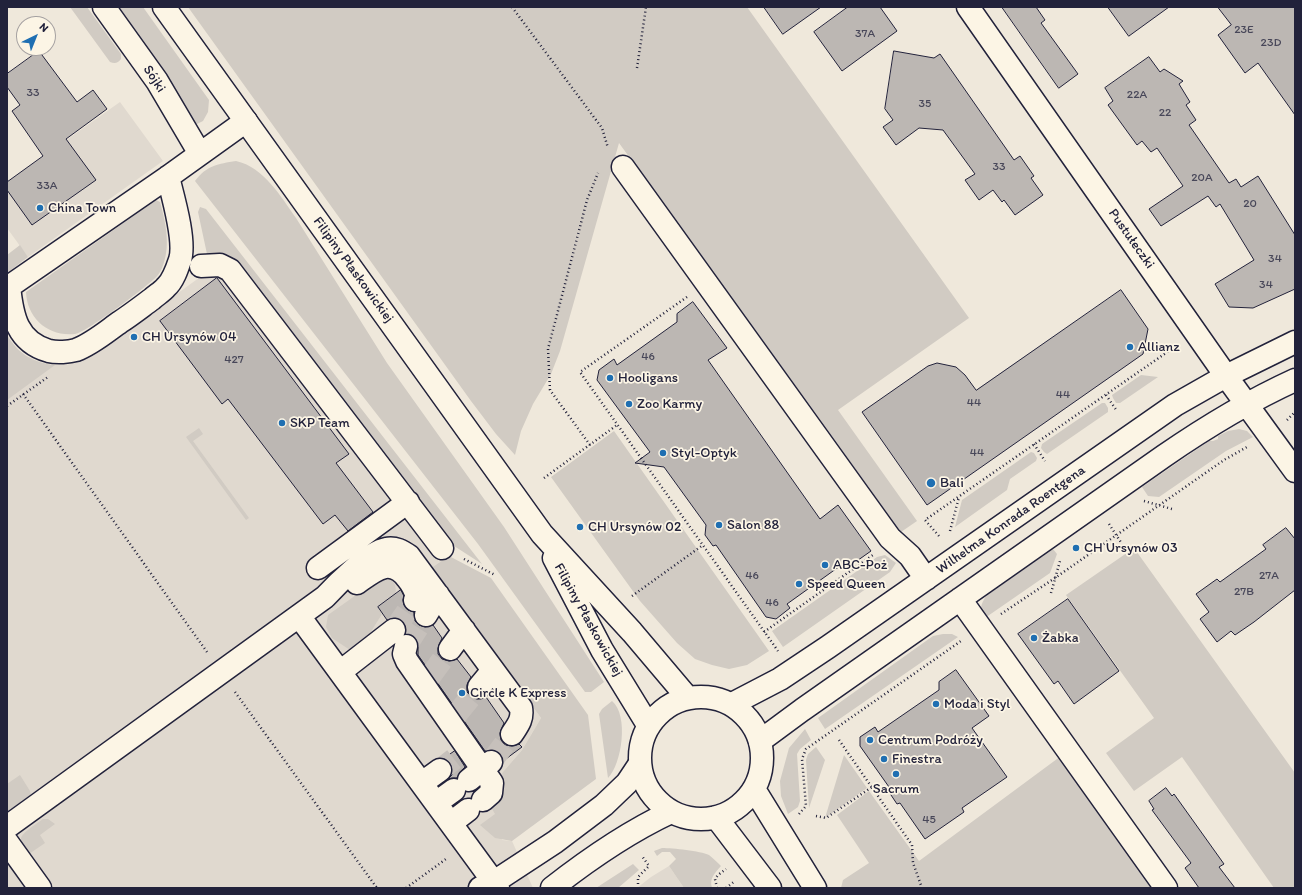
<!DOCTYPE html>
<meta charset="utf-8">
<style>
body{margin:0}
#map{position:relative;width:1302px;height:895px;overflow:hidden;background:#efe8db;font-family:Itim,sans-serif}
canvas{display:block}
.frame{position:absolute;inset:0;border:8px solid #22223b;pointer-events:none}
.north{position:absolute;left:16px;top:16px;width:40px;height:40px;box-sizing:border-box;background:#fcf5e5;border:1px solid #a5a1a1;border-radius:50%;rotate:43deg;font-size:11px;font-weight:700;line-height:16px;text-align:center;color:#22223b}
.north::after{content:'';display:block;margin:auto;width:14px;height:18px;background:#1f6fb2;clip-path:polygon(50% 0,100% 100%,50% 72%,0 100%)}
</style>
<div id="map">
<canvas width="1302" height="895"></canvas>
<div class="frame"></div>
<div class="north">N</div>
</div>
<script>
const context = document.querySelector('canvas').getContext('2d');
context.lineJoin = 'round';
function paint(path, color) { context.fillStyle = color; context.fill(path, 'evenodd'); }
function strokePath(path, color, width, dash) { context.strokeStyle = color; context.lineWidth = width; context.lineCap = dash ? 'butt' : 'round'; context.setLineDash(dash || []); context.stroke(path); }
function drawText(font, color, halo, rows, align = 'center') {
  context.font = font + ' Itim,sans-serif'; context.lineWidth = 3.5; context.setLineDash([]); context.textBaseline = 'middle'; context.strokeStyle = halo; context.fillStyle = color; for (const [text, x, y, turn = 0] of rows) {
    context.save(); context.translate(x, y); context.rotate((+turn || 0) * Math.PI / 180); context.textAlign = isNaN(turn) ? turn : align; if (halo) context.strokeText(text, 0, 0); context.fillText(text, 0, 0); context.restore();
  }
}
paint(new Path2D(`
 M120 102 163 161 28 257 7 228V182Z
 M228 255 366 439 451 544 449 556 431 568 541 718 522 750 502 773 504 787 501 794 495 814 502 840 512 841 533 888H7V335L18 350 26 356 44 364 55 365 71 364 85 360 203 275Z
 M669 866 684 888H637L651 877Z`), '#e0d9cf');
paint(new Path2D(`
 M70 7H87L121 54V59C118 63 115 64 110 62Z
 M116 7H143L209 100 208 112 203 121 197 124 191 122Z
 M188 7H747L969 318 838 410 917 521 901 532 900 531 822 422 619 143 560 351 551 374 533 404 521 431 515 455 496 434 471 401Z
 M236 161C264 167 281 197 296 218L387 363 504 527 604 682 591 692H585L478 544 195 181C207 165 218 164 236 161Z
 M156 200 160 202C166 224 171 246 162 268 160 273 157 277 153 280 142 290 87 332 75 334 48 337 27 318 26 292Z
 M200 207 206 209 482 564 451 544 366 439 228 255 203 275 207 254 198 212Z
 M20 245 28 257 7 273V255Z
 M7 335C18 354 34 363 55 365L7 400Z
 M1141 375 1158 377 1120 403H1116L1113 398 1112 395Z
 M1102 403H1105L1108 408V412L1047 454 1044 452 1041 448 1042 444Z
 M199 428 203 434 193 441 249 518 246 520 186 437Z
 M1239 429 1247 431 1253 437 1226 451 1159 497 1148 496 1142 487 1209 441H1213L1218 439V436L1228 431Z
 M614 431 769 651 747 665 729 669 712 665 695 659 677 643 640 601 551 477Z
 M1031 452 1034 453 1037 458 1036 461 1010 479 1007 490 955 527 962 500Z
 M1134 548 1295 773V888H1274L1182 757 1134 791 1106 753 1154 718 1066 595Z
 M1053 549 1057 554 1050 573 982 620C979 610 981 604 986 596Z
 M885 555 896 563 890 572 783 647 772 631 877 557Z
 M449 556 491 578 588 715 596 779 512 841 495 838 480 825 495 814 491 807 501 794 504 787 502 773 522 750 541 718 431 568Z
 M380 578C393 578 396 581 396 594L378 607 382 614 360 649 350 650 332 638 326 627 328 615Z
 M943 634H952L958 637 825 729 818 718 933 636Z
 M612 701C629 715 622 764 608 778L599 714 602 709Z
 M805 729 811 740 800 749 797 754 800 801 798 807 788 814 781 796 780 781 789 748Z
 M816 747 825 760 809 808 806 760 808 754Z
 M844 755 867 788 825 818Z
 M1061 756 1156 888H841L843 880 869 863 837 815 869 791 919 861Z
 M20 775 30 791 31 796 7 813V784Z
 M43 819H48L55 824 40 835 45 843 29 854C27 850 21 845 21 839 21 833 38 823 43 819Z
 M662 848C673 848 700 851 709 855 713 858 717 862 721 866 715 873 709 878 712 888H684L669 866 676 859 670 852H662L657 856 654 851Z
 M633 864 639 870 618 888H596Z`), '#d1cbc3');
const building = new Path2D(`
 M764 7H821L783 34Z
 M848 7H880L897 31 842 71 814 32Z
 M1002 7H1036L1045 20 1041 23 1078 74 1059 88Z
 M1108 7H1169L1129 36Z
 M1218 7H1295V115L1258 63 1245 73 1218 35 1231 25Z
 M39 51 77 102 93 90 107 109 66 139 96 180 32 225 7 190V182L43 156 12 111 20 105 7 87V74Z
 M894 51 934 58 940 54 1014 160 1020 156 1034 176 1031 178 1043 195 1015 215 1004 200 1002 202 993 190 979 200 965 180 975 174 943 130 919 128 896 145 883 127 893 120 885 109Z
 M1149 57 1160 72 1164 69 1183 81 1179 84 1190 102 1186 105 1196 120 1189 125 1229 183 1236 179 1241 187 1258 176 1295 235V289L1253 308 1229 307 1215 284 1254 260 1220 204 1216 207 1208 196 1161 226 1149 209 1183 186 1157 148 1151 152 1142 141 1137 145 1108 105 1113 101 1105 88Z
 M217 278 349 454 336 463 373 512 348 531 335 515 323 524 228 399 222 404 160 321Z
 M1121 290 1148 329 1143 354 927 505 862 412 928 366 937 363 956 367 965 375 976 390Z
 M693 302 727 348 708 360 820 519 838 505 871 551 854 563 847 561 787 604 790 608 776 619 766 617 716 545 713 546 705 535 706 525 664 467 635 463 650 452 597 380 599 370 614 359 617 365 677 322V314Z
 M1286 528 1295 539V590L1254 622 1235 635 1231 631 1217 642 1200 619 1209 612 1196 594 1217 579 1220 582 1266 549 1263 545Z
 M401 590 404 596 403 600 404 605 408 610 414 612 415 621 419 625 425 627 433 625 442 638 438 648V654L442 659 449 661 457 659 471 677 467 685V692L471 696 477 699 486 697 504 723 500 733 501 740 505 745 512 746 519 744 522 747 503 761 501 754 496 750H489L485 751 418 655V642L414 637 409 634H406V628L404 622 399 619 393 618 387 620 378 607Z
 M1068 599 1119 671 1074 704 1058 681 1054 684 1018 634Z
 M956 670 989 716 972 728 1007 777 962 808 964 812 925 839 900 803 897 804 887 789 889 787 860 746V737L875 727 878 732 939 690V682Z
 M455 751 465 767 461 771 457 778H452L448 779 452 775V768L450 762 445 758Z
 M1166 788 1172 796 1174 794 1224 864 1219 867 1235 888H1199L1185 868 1191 863 1152 810 1154 809 1149 801Z`);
paint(building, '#bcb7b3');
strokePath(building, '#22223b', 1);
strokePath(new Path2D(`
 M394 630 415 600
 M406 646 426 615
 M429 678 450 649
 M456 715 479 687
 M491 762 512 734
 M440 770 454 759`), '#c6c0bb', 22, [22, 11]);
const minor = new Path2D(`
 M104 7 157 81 200 154
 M968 7 1226 376 1295 471
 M623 167 890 538 910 556 926 579
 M201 266 220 265 230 270 442 548
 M9 286C12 316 17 342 49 351 57 353 69 352 76 350 92 344 106 332 120 322 131 315 141 307 152 299 156 295 162 292 166 287 173 281 177 269 180 260 186 241 173 197 168 177
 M7 288 168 177 246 121
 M318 568 408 502
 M357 583C374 571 390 556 407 578 412 584 415 589 417 597L415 600
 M960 599 1166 888
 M426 615 438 595
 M299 616 498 888
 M406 646 404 654 407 661 492 783 491 793 483 800
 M450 649 464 630
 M340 672 394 630
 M479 687 493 670
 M732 704 780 679 828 647 1175 405 1226 376 1295 342
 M760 741 802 710 1164 456C1206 427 1249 401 1295 380
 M469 780 491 762
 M422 783 440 770
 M436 803 454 790
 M451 823 468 810
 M7 827 325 597C337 584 369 552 386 549 395 547 402 551 409 556L521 708C523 719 518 725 512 734
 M7 842 40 888
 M480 888 494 882 555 842 604 805 627 783 639 765
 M552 888C589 859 628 832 671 812`);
const major = new Path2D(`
 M164 7 542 534 632 632 687 697
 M554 558 602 650 648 725
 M640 758a61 61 0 1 1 122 0a61 61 0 1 1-122 0Z
 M754 789 815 888
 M716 817 770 888`);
strokePath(minor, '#22223b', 25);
strokePath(major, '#22223b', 25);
strokePath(new Path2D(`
 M512 7 602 128 608 148
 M637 68 646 7
 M687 297 580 372 778 651
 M23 394 207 652
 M1106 395 1117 411
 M7 406 48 377
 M1287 420 1295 412
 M1034 444 1045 461
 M590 445 550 390 548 349 587 200 598 173
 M544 478 617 425
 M1144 501 1172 509
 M1109 524 1122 544
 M950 531 959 497
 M939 536 925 520 1176 346
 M464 559 495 575
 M1051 593 1060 561
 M632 596 703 545
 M1001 614 1055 578 1224 460 1247 447
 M764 632 873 555
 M235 692 377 888
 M839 740 912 845 913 863 922 888
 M799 814 806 806 802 759 806 749 961 641
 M816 816 826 818 872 787
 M406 888 446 859
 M638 888V877L649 866 642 856
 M717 888 715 879 718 875 726 869
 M726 888 735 881`), '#22223b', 2.5, [1, 3]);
strokePath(minor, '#fcf5e5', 22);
strokePath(major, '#fcf5e5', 22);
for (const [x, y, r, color] of [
 [40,208,4,"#1f6fb2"],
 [134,337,4,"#1f6fb2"],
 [1130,347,4,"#1f6fb2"],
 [610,378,4,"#1f6fb2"],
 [629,404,4,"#1f6fb2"],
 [282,423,4,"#1f6fb2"],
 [663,453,4,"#1f6fb2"],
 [931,483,5,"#1f6fb2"],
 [719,525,4,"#1f6fb2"],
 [580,527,4,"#1f6fb2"],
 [1076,548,4,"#1f6fb2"],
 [825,565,4,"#1f6fb2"],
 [799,584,4,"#1f6fb2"],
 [1034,638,4,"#1f6fb2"],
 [462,693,4,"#1f6fb2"],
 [936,704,4,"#1f6fb2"],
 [870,740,4,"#1f6fb2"],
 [884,759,4,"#1f6fb2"],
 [896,774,4,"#1f6fb2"]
]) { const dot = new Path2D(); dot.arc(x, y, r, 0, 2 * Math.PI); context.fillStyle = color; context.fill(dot); strokePath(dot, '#fcf5e5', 1.5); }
drawText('12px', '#484759', null, [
 ["23E",1244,30],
 ["37A",865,34],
 ["23D",1271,43],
 ["33",33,93],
 ["22A",1137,95],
 ["35",925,104],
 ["22",1165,113],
 ["33",999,167],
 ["20A",1202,178],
 ["33A",47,186],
 ["20",1250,204],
 ["34",1275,259],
 ["34",1266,285],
 ["46",648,357],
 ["427",234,360],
 ["44",1063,395],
 ["44",974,403],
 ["44",977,453],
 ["46",752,576],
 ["27A",1269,576],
 ["27B",1244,592],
 ["46",772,603],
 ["45",929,820]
]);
drawText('14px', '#22223b', '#fcf5e5', [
 ["Sójki",154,79,57],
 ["Pustułeczki",1131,239,55],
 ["Filipiny Płaskowickiej",353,270,54],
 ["Wilhelma Konrada Roentgena",1011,520,-35],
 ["Filipiny Płaskowickiej",588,620,61]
]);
drawText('14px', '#22223b', '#fcf5e5', [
 ["China Town",48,208],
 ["CH Ursynów 04",142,337],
 ["Allianz",1138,347],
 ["Hooligans",618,378],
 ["Zoo Karmy",637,404],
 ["SKP Team",290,423],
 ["Styl-Optyk",671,453],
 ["Bali",940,483],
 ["Salon 88",727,525],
 ["CH Ursynów 02",588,527],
 ["CH Ursynów 03",1084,548],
 ["ABC-Poż",833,565],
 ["Speed Queen",807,584],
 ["Żabka",1042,638],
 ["Circle K Express",470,693],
 ["Moda i Styl",944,704],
 ["Centrum Podróży",878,740],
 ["Finestra",892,759],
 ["Sacrum",896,789,"center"]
], 'left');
</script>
